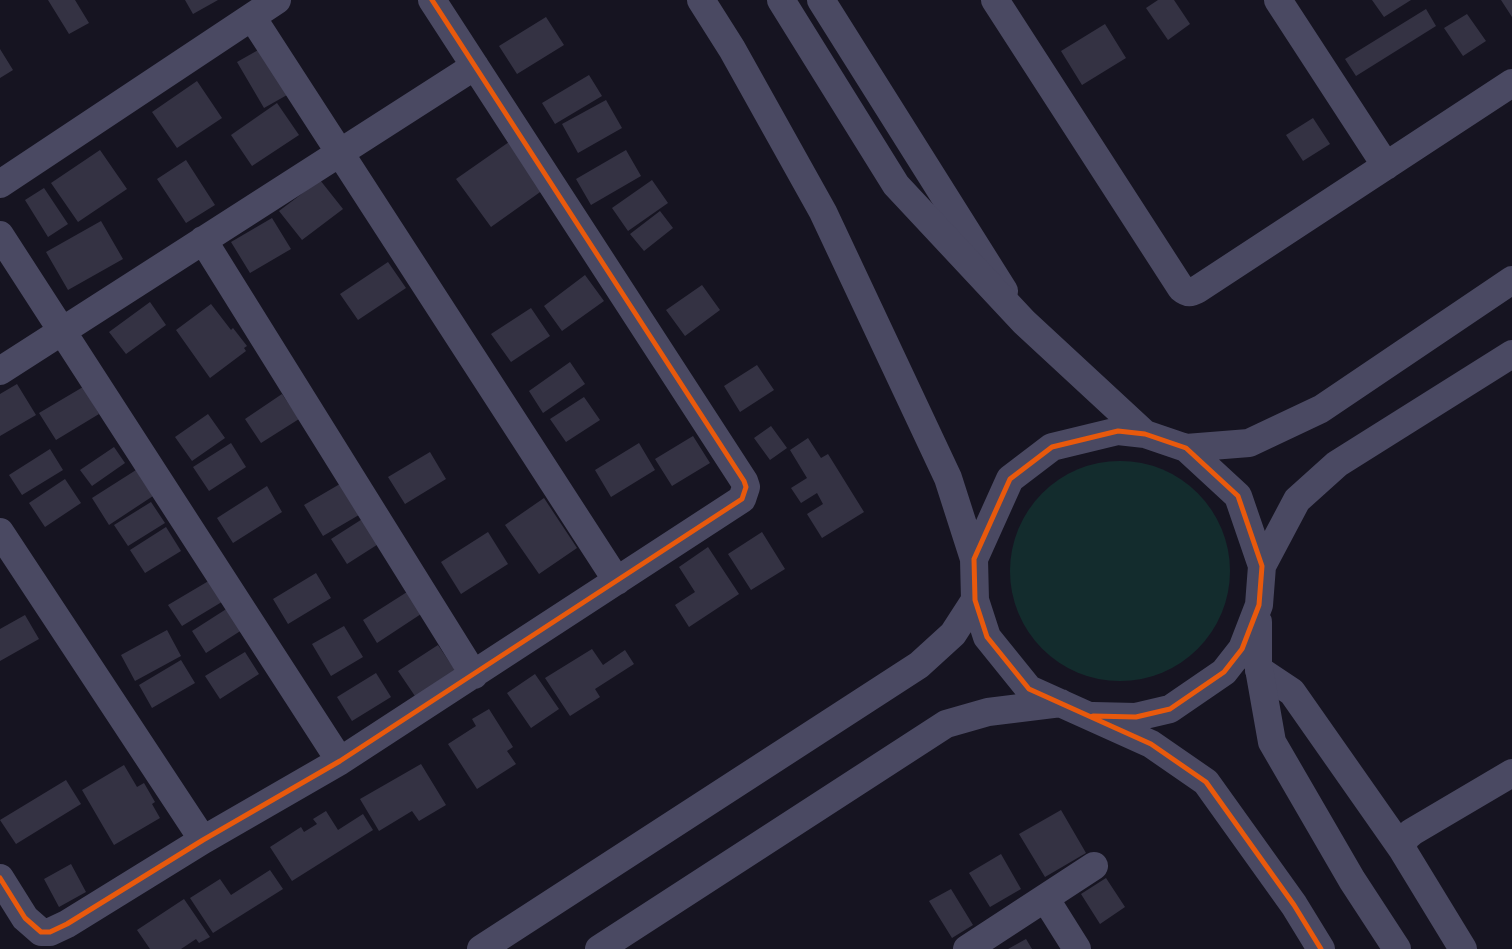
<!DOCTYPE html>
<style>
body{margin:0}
canvas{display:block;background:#161421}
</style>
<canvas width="1512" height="949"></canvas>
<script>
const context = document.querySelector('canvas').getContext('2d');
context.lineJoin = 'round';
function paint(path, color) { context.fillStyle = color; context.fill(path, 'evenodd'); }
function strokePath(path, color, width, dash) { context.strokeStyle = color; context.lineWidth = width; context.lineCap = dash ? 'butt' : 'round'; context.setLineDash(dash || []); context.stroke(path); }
paint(new Path2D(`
 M1010 571a110 110 0 1 1 220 0a110 110 0 1 1-220 0Z`), '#132c2d');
paint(new Path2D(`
 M48 0H75L89 23 69 34Z
 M185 0H218L193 14Z
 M1158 0H1174L1190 24 1168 40 1146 8Z
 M1372 0H1411L1384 17Z
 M1501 0H1512V17Z
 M1426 9 1436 26 1356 76 1345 59Z
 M1467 14 1486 41 1463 56 1444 28Z
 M546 17 564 45 517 74 499 46Z
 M1105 24 1126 58 1082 85 1061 51Z
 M0 49 13 70 0 78Z
 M260 49 287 95 264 108 237 62Z
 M589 75 602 96 555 124 542 103Z
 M197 81 222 118 177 148 152 112Z
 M606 100 622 128 578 153 562 124Z
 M277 103 299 135 252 166 231 135Z
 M1313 118 1330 144 1303 161 1286 135Z
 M509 142 543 190 491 227 456 179Z
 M100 150 127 189 78 222 51 183Z
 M626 150 641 176 591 205 576 179Z
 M186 160 215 205 186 223 157 179Z
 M320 180 343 209 302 240 279 211Z
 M652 180 668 203 628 231 612 208Z
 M44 188 68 224 48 237 25 200Z
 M660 211 673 228 644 251 630 234Z
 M272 218 291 249 250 273 231 242Z
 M101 221 123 259 68 290 46 252Z
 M388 262 406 288 358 320 340 294Z
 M585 275 604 301 562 331 544 306Z
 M702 285 720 310 685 336 666 310Z
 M150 302 166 325 126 354 109 332Z
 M211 304 231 330 233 328 247 346 244 348 246 351 210 378 176 330Z
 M531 308 550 336 511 362 491 334Z
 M570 362 585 384 543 413 529 391Z
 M757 365 774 390 740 412 724 386Z
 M17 384 36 415 0 436V394Z
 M83 387 99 414 56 440 39 413Z
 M282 394 299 419 261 443 245 419Z
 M584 397 600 420 566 442 550 419Z
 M208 414 225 438 192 461 175 437Z
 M771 426 787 448 770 460 754 438Z
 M693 436 710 463 672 486 655 459Z
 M808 438 821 458 828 454 864 512 822 538 807 514 823 504 817 493 801 503 791 488 807 478 790 450Z
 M231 443 246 467 209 491 193 467Z
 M639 443 655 470 611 497 595 470Z
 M114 447 125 463 92 486 80 470Z
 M50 449 63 470 22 495 9 475Z
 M430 452 446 479 405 504 388 477Z
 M136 470 153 496 109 525 92 498Z
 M65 479 81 503 45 527 29 503Z
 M345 481 364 512 323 536 304 505Z
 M267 486 282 512 233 543 217 518Z
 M544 498 577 548 539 574 505 525Z
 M151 502 165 523 128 546 114 525Z
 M367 516 383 541 347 564 331 539Z
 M166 527 181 551 145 573 130 550Z
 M488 532 508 564 461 594 441 562Z
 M762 532 785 569 751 590 728 554Z
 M708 547 739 594 689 627 675 605 695 592 679 567Z
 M316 573 331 598 288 624 273 599Z
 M217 576 230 597 182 626 168 605Z
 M407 592 421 614 377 643 363 620Z
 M231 606 245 628 206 653 192 631Z
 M25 615 39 639 0 661V629Z
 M344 626 363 657 331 676 312 644Z
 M167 630 181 656 135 681 121 655Z
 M438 645 457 673 417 699 398 671Z
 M592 649 603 665 625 650 634 664 595 689 600 697 570 716 545 678Z
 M245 652 259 674 220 699 205 676Z
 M181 660 195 683 152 708 139 685Z
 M376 673 391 697 352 721 337 697Z
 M535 674 559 709 531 728 507 693Z
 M489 709 513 747 507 751 516 764 477 789 448 744 476 726 472 719Z
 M421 764 446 805 419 821 412 811 379 831 360 799Z
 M124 765 137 787 144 783 155 802 152 804 160 818 114 845 82 790Z
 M66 780 81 804 16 844 0 820Z
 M1061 810 1086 853 1045 877 1019 834Z
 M326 811 338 830 363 814 373 830 292 881 270 847 301 827 304 832 317 824 313 819Z
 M1001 854 1021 889 990 907 969 873Z
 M71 864 86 892 59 907 44 879Z
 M270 870 283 889 213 933 190 898 220 879 231 895Z
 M1106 878 1125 907 1100 924 1081 894Z
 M951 889 973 925 952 938 929 901Z
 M184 899 210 937 199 943 196 939 181 949H150L137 930Z
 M1026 939 1032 949H1008Z`), '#343243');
strokePath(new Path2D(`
 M821 0 1004 291
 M995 0 1181 288C1188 294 1191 293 1198 289L1512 83
 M1278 0 1386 166
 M252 17 617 581
 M0 184 277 0
 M0 235 340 761
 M203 240 474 675
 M0 371 475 66
 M0 532 203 840
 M1259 670 1292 692 1402 849
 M0 878 25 918 41 932H50L67 924 203 840 340 761 742 499 746 487 744 481 432 0
 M1045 898 1077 949
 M967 949 1094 866
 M1463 949 1402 849 1405 838 1412 832 1512 773`), '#4a4962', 28);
strokePath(new Path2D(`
 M701 0 732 49 823 212 948 478 974 559
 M781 0 896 185 1024 322 1145 434
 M1186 448 1249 443 1321 409 1512 280
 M1262 566 1297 500 1337 464 1512 354
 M1258 622V663L1272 742 1352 880 1397 949
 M1093 716 1136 717 1170 709 1224 672 1242 649 1259 605 1262 566 1238 496 1186 448 1145 434 1118 431 1052 447 1010 479 974 559 975 600 987 637 1029 689 1151 744 1206 782 1294 905 1321 949
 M481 949 919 665 953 634 975 600
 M599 949 946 724 988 712 1061 703`), '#4a4962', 28);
strokePath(new Path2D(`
 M1093 716 1136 717 1170 709 1224 672 1242 649 1259 605 1262 566 1238 496 1186 448 1145 434 1118 431 1052 447 1010 479 974 559 975 600 987 637 1029 689 1151 744 1206 782 1294 905 1321 949
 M0 878 25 918 41 932H50L67 924 203 840 340 761 742 499 746 487 744 481 432 0`), '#e8590c', 5);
</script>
